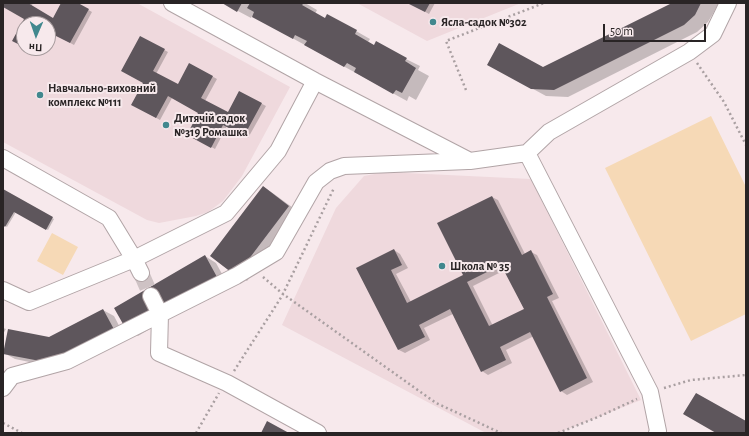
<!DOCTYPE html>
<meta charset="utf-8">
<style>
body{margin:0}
#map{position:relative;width:749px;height:436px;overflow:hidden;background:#f7e9ec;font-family:"Alegreya Sans",sans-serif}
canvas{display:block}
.frame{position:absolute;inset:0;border:4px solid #292425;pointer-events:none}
.north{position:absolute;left:16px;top:16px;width:40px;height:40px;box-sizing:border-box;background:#f7e9ec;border:1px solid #a59a9c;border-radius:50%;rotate:182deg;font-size:11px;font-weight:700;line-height:16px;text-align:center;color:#292425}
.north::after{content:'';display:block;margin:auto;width:14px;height:18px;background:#41888e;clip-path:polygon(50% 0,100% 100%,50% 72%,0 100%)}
.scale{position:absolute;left:603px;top:24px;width:103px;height:18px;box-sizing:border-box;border:2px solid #292425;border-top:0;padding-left:5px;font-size:12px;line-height:14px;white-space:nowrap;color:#292425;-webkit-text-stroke:3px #f7e9ec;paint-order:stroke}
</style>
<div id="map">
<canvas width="749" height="436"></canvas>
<div class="frame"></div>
<div class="north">Пн</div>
<div class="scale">50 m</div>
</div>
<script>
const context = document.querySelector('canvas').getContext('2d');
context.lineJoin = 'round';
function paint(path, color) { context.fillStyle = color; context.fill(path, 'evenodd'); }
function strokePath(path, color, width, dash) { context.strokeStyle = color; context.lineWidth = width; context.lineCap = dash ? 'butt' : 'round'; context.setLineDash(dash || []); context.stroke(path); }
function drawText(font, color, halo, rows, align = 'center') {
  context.font = font + ' "Alegreya Sans",sans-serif'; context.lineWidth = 4; context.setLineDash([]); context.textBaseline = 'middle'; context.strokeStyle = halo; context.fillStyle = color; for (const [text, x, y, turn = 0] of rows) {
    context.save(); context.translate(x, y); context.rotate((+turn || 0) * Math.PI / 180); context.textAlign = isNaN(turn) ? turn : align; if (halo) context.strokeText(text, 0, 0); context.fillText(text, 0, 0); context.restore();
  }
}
paint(new Path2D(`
 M3 3H137L290 87 242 176 223 201 208 212 196 216 159 223 147 220 3 142ZM24 24H48V48H24Z
 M357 3H521L427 41Z
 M385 172 531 179 641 400 558 433H486L282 325 336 208 364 176Z`), '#efd9dd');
paint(new Path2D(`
 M711 116 746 187V314L691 341 605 168Z
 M52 233 78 247 63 275 37 261Z`), '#f6d9b6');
paint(new Path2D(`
 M3 3H33L31 7 53 19 62 3H76L92 12 74 45 52 33 48 41V24H24V46L13 40 25 18 3 6Z
 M223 3H305L317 10 315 14 325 19 356 31 370 39 368 42 374 46 406 59 420 66 418 70 429 76 416 100 409 96 407 101 252 16 251 18Z
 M409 3H435L429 14Z
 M674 3H719L708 22 697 32 568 97 546 96 502 72 543 68Z
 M140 37 168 52 156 74 178 86 190 64 217 79 205 101 228 113 239 92 266 106 248 138 227 126 215 149 188 134 200 113 172 98 160 120 133 105 144 83Z
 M28 48H44L40 55Z
 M264 187 274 194 300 213 247 281 237 275Z
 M3 190 54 219 48 230 16 212 7 227 3 224Z
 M492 197 498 200 525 254 531 252 537 255 559 298 552 301 593 382 567 395 561 391 534 336 506 350 512 363 488 375 482 371 453 314 424 328 430 340 405 353 399 350 358 268 394 250 400 254 408 268 396 274 411 302 465 275ZM505 270 525 310 493 326 473 286Z
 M205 256 216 263 227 283 138 336 128 330Z
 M103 310 114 316 126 339 68 370 15 359 4 353 49 338Z
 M3 328 6 329 3 334Z`), '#0003');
paint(new Path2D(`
 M3 3H28L53 18 61 3H78L89 9 70 43 48 32V24H24V47L12 41 24 19 3 7Z
 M222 3H242L237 12Z
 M250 3H304L302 5 325 18 327 14 357 30 355 34 374 45 376 41 407 58 405 61 416 68 402 93 396 90 393 94 354 72 356 68 347 63 344 67 304 45 307 41 295 35 293 39 252 17 254 12 247 8Z
 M407 3H430L425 12Z
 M672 3H701L695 15 684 25 554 90 531 89 487 65 499 43 543 67Z
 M140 36 165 49 153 71 178 84 189 63 213 76 201 98 228 112 239 91 262 103 244 136 223 125 211 148 187 135 198 113 168 96 156 118 131 105 143 83 121 71Z
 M263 186 289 206 236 276 210 256Z
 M3 189 53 217 46 230 14 212 5 227 3 225Z
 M492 196 522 255 531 250 553 294 547 297 587 378 560 392 530 332 500 347 506 360 481 372 450 309 419 325 425 337 398 350 356 268 394 249 402 265 391 270 407 303 463 275 437 223ZM501 265 524 309 489 326 467 282Z
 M205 255 217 277 127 331 114 308Z
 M103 309 116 333 56 364 3 354 8 329 49 337Z
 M696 393 746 421V433H716L683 414Z
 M267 421 289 433H261Z`), '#5e565c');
strokePath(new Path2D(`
 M141 273 151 296`), '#cec2c4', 16, [16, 8]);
const minor = new Path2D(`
 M172 3 315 81 470 161 527 153 549 132 689 52 713 34 728 3
 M527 153 650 392 658 431 657 433
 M3 158 109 218 134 259 226 213 278 151 315 81
 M3 290 29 302 134 259 141 273
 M151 296 160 314 159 353 227 383 318 433
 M3 388 12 376 67 361 236 276 276 252 316 182 330 171 344 166 468 161`);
strokePath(minor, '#b1a4a6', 18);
strokePath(new Path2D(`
 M697 63 724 102 746 145
 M466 90 446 41 544 3
 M263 277 283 294 436 403 501 433
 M234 371 282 296 334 188
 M664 388 691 380 746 375
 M3 423 22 433
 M196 433 219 393
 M558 433 598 417 637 399`), '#a99fa1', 2.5, [2, 3]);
strokePath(minor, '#fff', 16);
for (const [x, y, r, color] of [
 [433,22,4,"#41888e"],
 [40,95,4,"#41888e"],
 [166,125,4,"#41888e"],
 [442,266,4,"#41888e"]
]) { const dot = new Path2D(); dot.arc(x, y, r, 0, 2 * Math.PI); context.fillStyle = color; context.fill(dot); strokePath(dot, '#f7e9ec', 1.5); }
drawText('bold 12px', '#292425', '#f7e9ec', [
 ["Ясла-садок №302",441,22],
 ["Навчально-виховний",48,88],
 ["комплекс №111",48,102],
 ["Дитячій садок",174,118],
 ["№319 Ромашка",174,132],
 ["Школа № 35",450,266]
], 'left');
</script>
